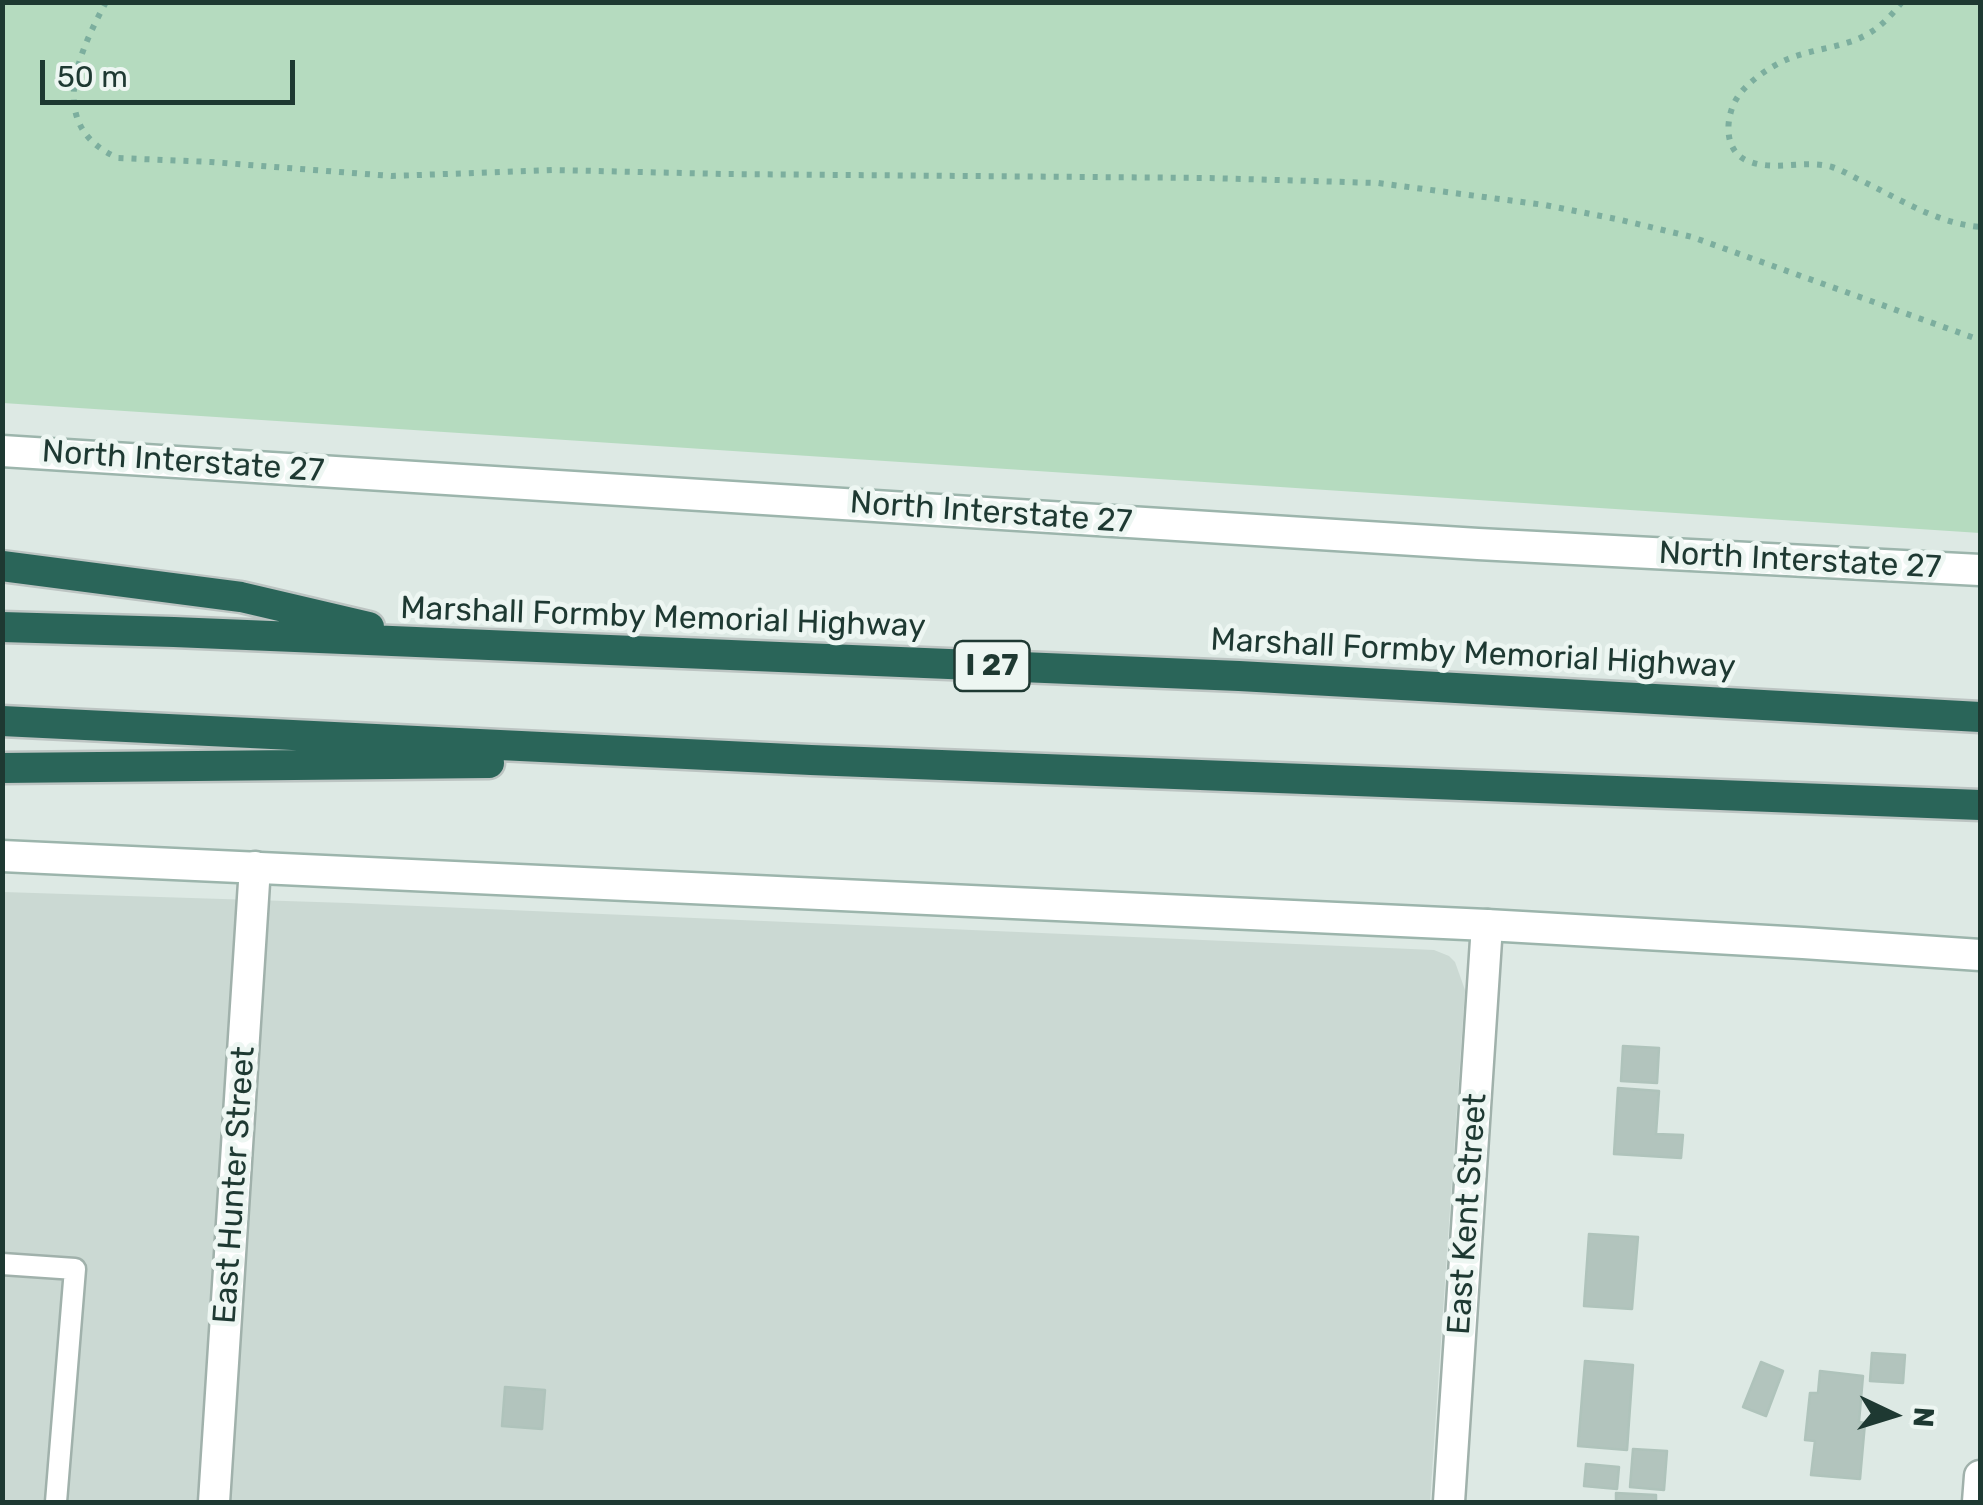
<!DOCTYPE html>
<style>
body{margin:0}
#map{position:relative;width:1983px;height:1505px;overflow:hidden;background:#dde9e4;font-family:Rubik,sans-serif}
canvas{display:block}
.frame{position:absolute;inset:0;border:5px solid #1e3932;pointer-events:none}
.north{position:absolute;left:1843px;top:1365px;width:100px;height:100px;-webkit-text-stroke:8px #edf6f2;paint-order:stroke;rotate:94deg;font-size:28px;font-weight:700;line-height:40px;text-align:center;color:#1e3932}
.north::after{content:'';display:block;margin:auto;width:35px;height:45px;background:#1e3932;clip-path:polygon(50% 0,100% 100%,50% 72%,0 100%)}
.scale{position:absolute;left:40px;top:60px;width:255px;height:45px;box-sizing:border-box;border:5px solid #1e3932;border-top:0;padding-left:12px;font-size:30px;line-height:35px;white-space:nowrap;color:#1e3932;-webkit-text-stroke:8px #edf6f2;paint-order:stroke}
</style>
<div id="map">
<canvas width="1983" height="1505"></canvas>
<div class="frame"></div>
<div class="north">N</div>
<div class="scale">50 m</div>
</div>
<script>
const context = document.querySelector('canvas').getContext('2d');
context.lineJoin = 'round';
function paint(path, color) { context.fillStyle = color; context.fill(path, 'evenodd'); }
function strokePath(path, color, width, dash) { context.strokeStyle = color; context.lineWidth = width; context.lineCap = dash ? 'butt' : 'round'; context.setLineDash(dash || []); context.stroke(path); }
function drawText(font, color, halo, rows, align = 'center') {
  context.font = font + ' Rubik,sans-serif'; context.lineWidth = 10; context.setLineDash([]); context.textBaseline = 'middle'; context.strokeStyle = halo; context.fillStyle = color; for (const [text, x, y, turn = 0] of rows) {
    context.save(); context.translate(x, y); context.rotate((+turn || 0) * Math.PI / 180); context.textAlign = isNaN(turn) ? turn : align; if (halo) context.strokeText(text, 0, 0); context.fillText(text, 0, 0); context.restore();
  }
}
paint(new Path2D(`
 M3 892 348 903 1434 950 1449 956 1455 962 1465 990 1430 1502H3Z`), '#cbd9d3');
paint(new Path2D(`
 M3 2 1980 3V533L3 403Z`), '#b5dbbf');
const building = new Path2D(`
 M1623 1046 1659 1048 1657 1083 1621 1081Z
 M1618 1088 1659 1091 1656 1134 1683 1135 1681 1158 1614 1154Z
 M1589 1234 1638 1237 1632 1309 1584 1306Z
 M1872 1353 1905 1355 1903 1383 1870 1381Z
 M1585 1361 1633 1365 1627 1450 1578 1446Z
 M1761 1362 1783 1371 1766 1416 1743 1407Z
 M1820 1371 1863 1376 1859 1422 1865 1423 1860 1479 1811 1475 1815 1441 1805 1440 1810 1393H1818Z
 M505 1387 545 1390 542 1429 502 1426Z
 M1633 1449 1667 1451 1664 1490 1630 1487Z
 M1586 1464 1619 1467 1617 1489 1584 1486Z
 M1616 1493 1656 1495V1502H1616Z`);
paint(building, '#b2c4bd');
strokePath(building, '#afc3bb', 2.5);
const service = new Path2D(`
 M2 1264 75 1269 56 1502`);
const minor = new Path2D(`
 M214 1502 255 867
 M1449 1502 1487 925
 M1978 1502 1980 1476`);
const secondary = new Path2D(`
 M2 451 1478 544 1980 570
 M2 856 1487 925 1803 943 1980 955`);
const motorway = new Path2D(`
 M2 566 241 597 369 627
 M2 627 174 632 1239 676 1980 717
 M2 721 811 760 1980 805
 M2 768 489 763`);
strokePath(service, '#a0b1ab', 25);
strokePath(minor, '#a0b1ab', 35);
strokePath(secondary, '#9cb5ac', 35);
strokePath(motorway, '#bcc4c2', 35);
strokePath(new Path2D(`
 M106 2C78 54 45 126 118 158L211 162 392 176 554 170 725 174 1210 178 1378 183 1545 205 1621 220 1692 237 1980 340
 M1902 2C1890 17 1879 29 1862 37 1839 48 1812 49 1788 59 1771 66 1750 80 1739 95 1725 114 1722 151 1748 161 1775 172 1805 159 1832 167 1842 170 1851 176 1860 180 1900 199 1936 223 1980 227`), '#7cae9e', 6, [5, 8]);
strokePath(service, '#fff', 20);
strokePath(minor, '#fff', 30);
strokePath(secondary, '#fff', 30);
strokePath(motorway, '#2a6559', 30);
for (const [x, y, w] of [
 [992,666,75]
]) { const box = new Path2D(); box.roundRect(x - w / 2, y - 25, w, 50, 8); context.fillStyle = '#edf6f2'; context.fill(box); strokePath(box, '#1e3932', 2.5); }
drawText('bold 30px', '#1e3932', null, [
 ["I 27",992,666]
]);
drawText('32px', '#1e3932', '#edf6f2', [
 ["North Interstate 27",183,462,4],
 ["North Interstate 27",991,513,4],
 ["North Interstate 27",1800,561,3],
 ["Marshall Formby Memorial Highway",663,618,2],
 ["Marshall Formby Memorial Highway",1473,654,3],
 ["East Hunter Street",235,1185,-86],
 ["East Kent Street",1468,1214,-86]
]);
</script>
